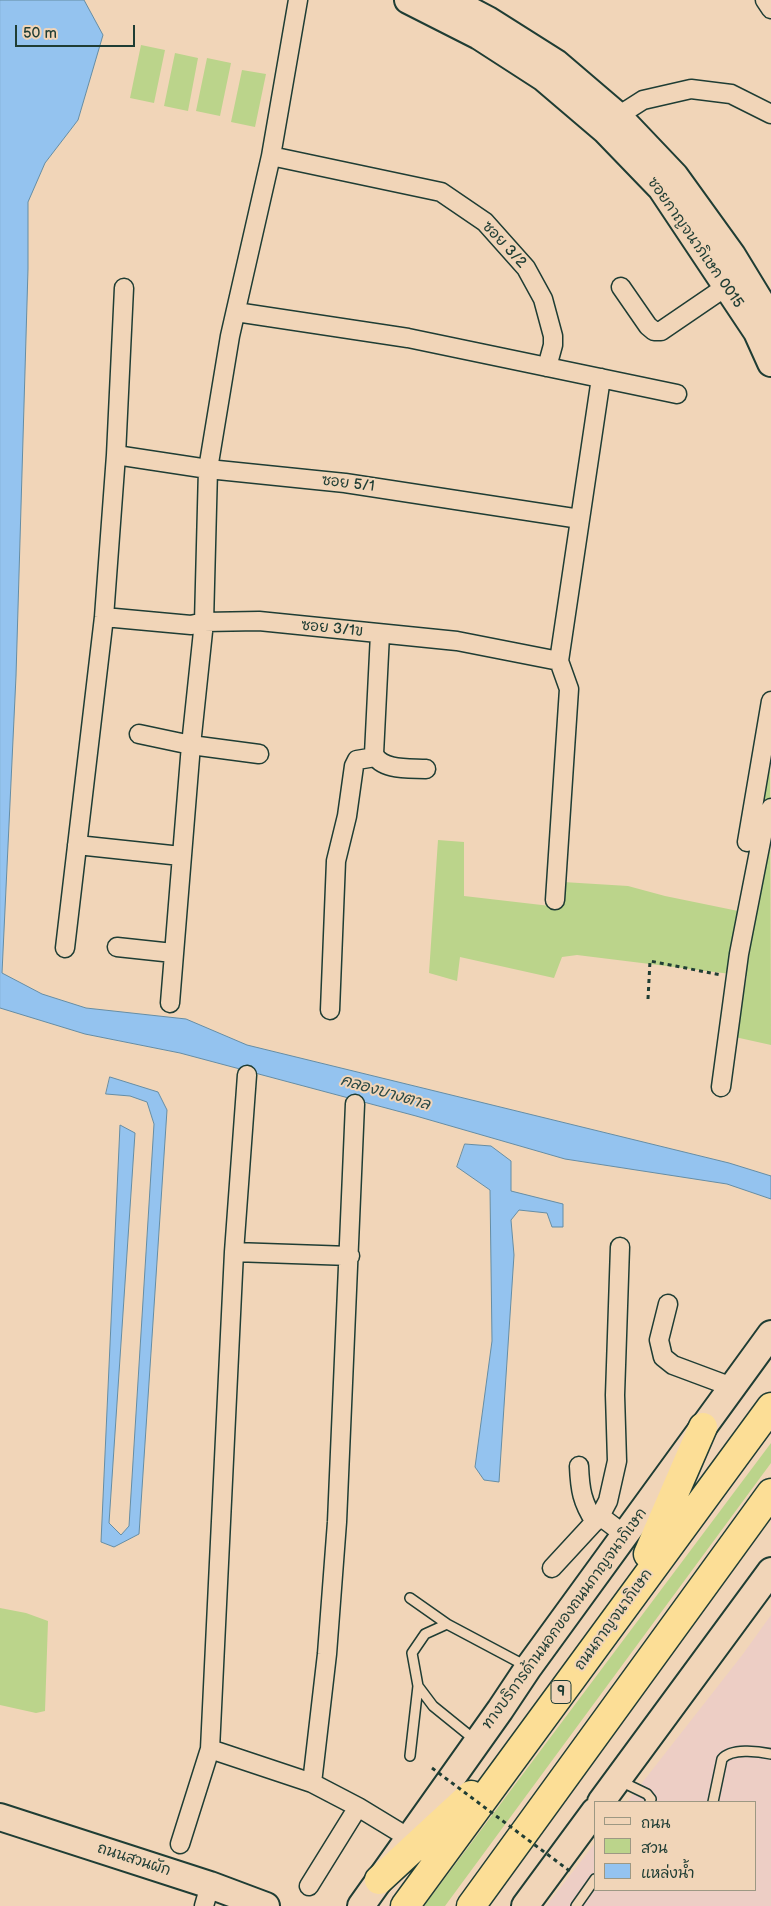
<!DOCTYPE html>
<meta charset="utf-8">
<style>
body{margin:0}
#map{position:relative;width:771px;height:1906px;overflow:hidden;background:#f1d5b8;font-family:"Balsamiq Sans","Playpen Sans Thai",sans-serif}
canvas{display:block}
.legend{position:absolute;left:594px;top:1801px;width:162px;height:90px;box-sizing:border-box;background:#f1d5b8;border:1px solid #9d9883;margin:0;padding:6px 9px;list-style:none;font-size:15px;color:#1f3d34}
.legend li{display:flex;align-items:center;gap:10px;height:25px}
.legend b{width:25px;border:1px solid #9d9883}
.scale{position:absolute;left:15px;top:25px;width:120px;height:22px;box-sizing:border-box;border:2px solid #1f3d34;border-top:0;padding-left:6px;font-size:15px;line-height:18px;white-space:nowrap;color:#1f3d34;-webkit-text-stroke:4px #f1d5b8;paint-order:stroke}
</style>
<div id="map">
<canvas width="771" height="1906"></canvas>
<ul class="legend">
<li><b style="height:6px;background:#f1d5b8"></b>ถนน</li>
<li><b style="height:14px;background:#bbd48b"></b>สวน</li>
<li><b style="height:14px;background:#94c3ef"></b>แหล่งน้ำ</li>
</ul>
<div class="scale">50 m</div>
</div>
<script>
const context = document.querySelector('canvas').getContext('2d');
context.lineJoin = 'round';
function paint(path, color) { context.fillStyle = color; context.fill(path, 'evenodd'); }
function strokePath(path, color, width, dash) { context.strokeStyle = color; context.lineWidth = width; context.lineCap = dash ? 'butt' : 'round'; context.setLineDash(dash || []); context.stroke(path); }
function drawText(font, color, halo, rows, align = 'center') {
  context.font = font + ' "Balsamiq Sans","Playpen Sans Thai",sans-serif'; context.lineWidth = 4; context.setLineDash([]); context.textBaseline = 'middle'; context.strokeStyle = halo; context.fillStyle = color; for (const [text, x, y, turn = 0] of rows) {
    context.save(); context.translate(x, y); context.rotate((+turn || 0) * Math.PI / 180); context.textAlign = isNaN(turn) ? turn : align; if (halo) context.strokeText(text, 0, 0); context.fillText(text, 0, 0); context.restore();
  }
}
paint(new Path2D(`
 M771 1615V1906H546L595 1843V1890H755V1802H627L743 1654Z`), '#edcec5');
paint(new Path2D(`
 M141 45 165 50 154 103 130 98Z
 M175 53 198 58 188 111 164 106Z
 M207 58 231 63 220 116 196 111Z
 M242 70 266 74 255 127 231 122Z
 M770 747 771 1045 735 1037 747 976 577 955 562 957 554 978 460 957 457 981 429 973 438 840 464 842V896L559 907 563 882 628 886 665 896 743 912Z
 M771 1443V1463L445 1906H424Z
 M0 1608 26 1613 48 1621 45 1711 36 1713 0 1705Z`), '#bbd48b');
const water = new Path2D(`
 M0 0H84L103 35 78 120 45 163 28 202V269L16 676 2 973 42 994 86 1008 186 1019 247 1045 729 1163 771 1176V1199L727 1184 565 1159 416 1116 180 1053 85 1034 0 1008Z
 M110 1077 158 1092 167 1110 139 1534 114 1547 101 1542 120 1125 135 1133 109 1523 121 1535 129 1526 154 1124 147 1102 130 1096 106 1094Z
 M465 1144 491 1146 511 1161V1191L563 1204V1227H552L547 1213 519 1210 511 1220 514 1255 499 1482 484 1480 475 1467 492 1341 490 1190 457 1167Z`);
paint(water, '#94c3ef');
strokePath(water, '#658da4', 1);
const lane = new Path2D(`
 M410 1598 447 1624
 M475 1740 433 1706 418 1686 412 1653 425 1634 447 1624 526 1666
 M410 1756 418 1686
 M620 1781 647 1794 651 1799 650 1802
 M713 1802 722 1759C731 1748 758 1751 771 1754
 M576 1906 595 1879`);
const street = new Path2D(`
 M765 0 771 9
 M618 116 643 100 691 89 731 94 771 114
 M271 156 441 192 485 222 526 268 543 299 553 336V345L547 367
 M621 287 648 326 654 331H661L727 286
 M236 312 408 338 677 394
 M116 455 208 469 345 483 580 519
 M104 617 191 625 204 622 259 621 457 641 559 661
 M380 634 374 754C382 771 410 768 426 769
 M139 734 191 745 259 754
 M747 842 771 701
 M77 845 181 856
 M555 900 569 689 559 661 601 378
 M117 947 173 953
 M65 948 104 617 116 455 124 288
 M170 1003 191 745 204 622 208 469 230 336 271 156 298 0
 M330 1010 336 861 347 816 354 766 357 760 375 757
 M721 1087 739 954 765 821 771 808
 M620 1247 615 1395 617 1461 608 1501 600 1516 625 1535
 M234 1252 350 1256
 M668 1304 659 1340 663 1357 673 1365 732 1387
 M579 1466C580 1490 582 1502 595 1522
 M552 1568 600 1516
 M210 1749 312 1783 358 1807
 M312 1783 327 1654 337 1522 355 1104
 M180 1844 210 1749 234 1252 247 1075
 M309 1886 358 1807 409 1838
 M204 1906 210 1885`);
const secondary = new Path2D(`
 M408 0 479 36 544 78 605 130 661 188 757 332 771 363
 M450 0 488 20 556 63 618 116 675 176 732 255 771 319
 M601 1802 771 1571
 M0 1817 210 1885 266 1906
 M361 1906 500 1710 528 1668 771 1334
 M525 1906 595 1811`);
const highway = new Path2D(`
 M648 1554 703 1427
 M379 1880 471 1795
 M405 1906 771 1407
 M471 1906 771 1493`);
strokePath(lane, '#1f3d34', 12);
strokePath(street, '#1f3d34', 21);
strokePath(secondary, '#1f3d34', 30);
strokePath(highway, '#1f3d34', 31);
strokePath(new Path2D(`
 M648 999 650 961 721 975`), '#1f3d34', 3, [4, 4]);
strokePath(lane, '#f1d5b8', 9);
strokePath(street, '#f1d5b8', 18);
strokePath(secondary, '#f1d5b8', 26);
strokePath(highway, '#fcde96', 28);
strokePath(new Path2D(`
 M432 1768 571 1872`), '#1f3d34', 3, [4, 4]);
for (const [x, y, w] of [
 [561,1692,20]
]) { const box = new Path2D(); box.roundRect(x - w / 2, y - 11.5, w, 23, 4); context.fillStyle = '#f1d5b8'; context.fill(box); strokePath(box, '#1f3d34', 1); }
drawText('bold 14px', '#1f3d34', null, [
 ["9",561,1692]
]);
drawText('15px', '#1f3d34', '#f1d5b8', [
 ["ซอยกาญจนาภิเษก 0015",695,243,55],
 ["ซอย 3/2",504,245,47],
 ["ซอย 5/1",348,484,7],
 ["ซอย 3/1ข",332,629,6],
 ["ทางบริการด้านนอกของถนนกาญจนาภิเษก",565,1619,-54],
 ["ถนนกาญจนาภิเษก",614,1620,-54],
 ["ถนนสวนผัก",134,1860,18]
]);
drawText('italic 16px', '#2b4a47', '#f1d5b8', [
 ["คลองบางตาล",385,1093,16]
]);
</script>
